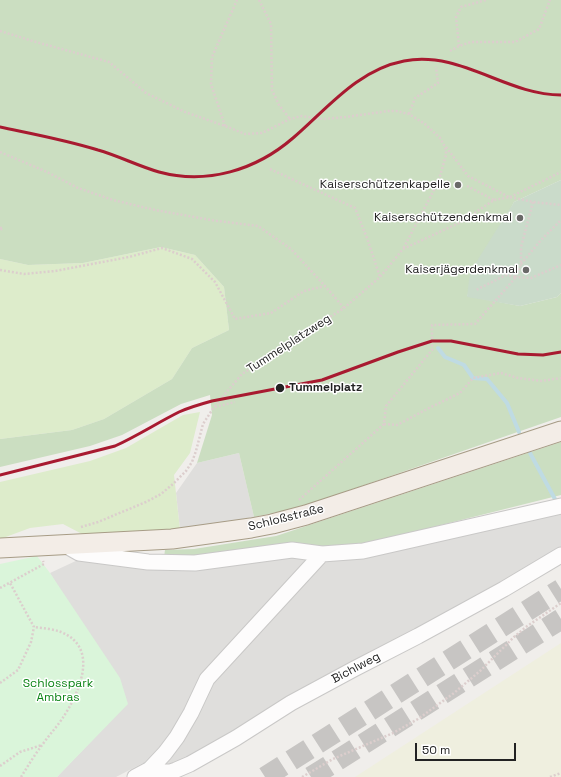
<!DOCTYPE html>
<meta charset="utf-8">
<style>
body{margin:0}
#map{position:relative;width:561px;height:777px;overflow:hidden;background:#f0eeeb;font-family:"Space Grotesk",sans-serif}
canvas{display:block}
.scale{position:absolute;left:415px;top:743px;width:101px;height:18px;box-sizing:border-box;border:2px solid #222;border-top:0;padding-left:5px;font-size:12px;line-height:14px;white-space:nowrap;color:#222;-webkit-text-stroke:3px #fff;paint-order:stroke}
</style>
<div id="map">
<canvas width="561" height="777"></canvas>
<div class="scale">50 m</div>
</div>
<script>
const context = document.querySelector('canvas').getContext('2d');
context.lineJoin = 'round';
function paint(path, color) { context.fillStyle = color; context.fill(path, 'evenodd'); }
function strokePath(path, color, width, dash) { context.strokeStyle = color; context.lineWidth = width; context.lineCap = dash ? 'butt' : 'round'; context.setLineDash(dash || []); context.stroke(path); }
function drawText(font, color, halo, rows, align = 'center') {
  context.font = font + ' "Space Grotesk",sans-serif'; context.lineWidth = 3; context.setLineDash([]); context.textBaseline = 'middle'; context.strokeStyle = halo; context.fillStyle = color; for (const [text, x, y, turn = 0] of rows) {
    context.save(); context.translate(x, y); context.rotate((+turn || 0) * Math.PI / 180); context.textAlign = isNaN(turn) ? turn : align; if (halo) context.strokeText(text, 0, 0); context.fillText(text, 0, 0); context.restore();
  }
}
paint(new Path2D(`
 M239 453 254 517 180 530 176 493 197 463Z
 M561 510V549L450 614 170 766 143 763 116 777H57L127 703 50 573 80 559 193 569Z`), '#dfdedc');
paint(new Path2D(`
 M561 643V777H355Z`), '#efefdf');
paint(new Path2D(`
 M161 247 195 255 224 287 229 330 192 348 172 379 104 419 72 430 0 439V259L28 265 83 263Z
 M200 412 190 453 174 475 180 530 82 534 63 524 30 528 3 538H0V482L90 461 126 448 183 415Z`), '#ddeccb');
paint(new Path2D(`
 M0 0H561V180L514 202 467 296 520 306 557 297 561 293V417L301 507 254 517 239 453 197 463 212 415 210 395 181 404 122 435 90 446 0 467V439L72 430 104 419 172 379 192 348 229 330 224 287 195 255 161 247 83 263 28 265 0 259Z
 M561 442V495L353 547 294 546 198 559 164 557 165 550 194 549 276 536Z`), '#cbdec1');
paint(new Path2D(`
 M561 180V293L557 297 520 306 467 297 470 272 514 202Z`), '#cadbca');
paint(new Path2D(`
 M37 556 50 573 120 678 128 704 57 777H0V564Z`), '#daf5da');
strokePath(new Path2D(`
 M438 348 445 357 464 365 473 378 487 379 507 403 519 432
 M530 453 556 501`), '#bfdbe3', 4);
strokePath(new Path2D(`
 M265 777 561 589
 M311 777 561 619`), '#c7c5c3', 21, [21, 10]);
const minor = new Path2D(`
 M65 545 79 553 148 562 195 563 292 550 322 554 363 551 561 506
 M150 769 161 772H170L176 770 190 764 236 738 291 703 354 669 418 636 504 589 561 555
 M135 777 150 769 165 753 177 737 191 713 207 679 322 554`);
const major = new Path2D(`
 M0 548 172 539 251 528 272 524 306 515 561 431`);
strokePath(minor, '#c9c8c7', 17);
strokePath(major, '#a79c86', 21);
strokePath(new Path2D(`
 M259 0 271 24 272 90 279 105 290 119
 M0 31 36 42 109 62 146 93 185 112 225 126 245 134 262 133 290 119 302 116 314 118 324 119 346 117 388 111H396L409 114 425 124 440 138 444 145 446 150V155L440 176 434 190 403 249
 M459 46 456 17 461 7 486 0
 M450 51 459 46 471 42H515L539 29 550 0
 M409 114 415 98 438 83 436 67
 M225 126 211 84 212 57 237 0
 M446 147 468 176 509 197
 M0 152 47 172 78 188 113 200 155 210 217 221 258 226 291 249 325 286 344 308
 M270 169 355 208 367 238 380 277
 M467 186 494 200
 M510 197 561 172
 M533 202 521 247V264L516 277 531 278 561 265
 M0 228H3L0 230
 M521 264 541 240 561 220
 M0 270 24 274 55 271 129 257 162 248 192 259 215 282 235 319 271 313 304 291 325 286
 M215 407 235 402
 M384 424 397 425 431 407 460 393 473 378 501 373 518 378 541 381 561 378
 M299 500 384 424 386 406 432 350V325L475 324 516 277 506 275 476 290
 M81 527 98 522 146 502 161 494 173 484 186 471 192 462 196 451 203 424 214 407 242 374 344 308 380 277 403 249 461 222 494 200 510 197 533 202 561 205
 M0 588 44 564 43 561
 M0 683 18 670 31 642 34 627 10 583
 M0 766 20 752 42 745
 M21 777C28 766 35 754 43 744 49 735 56 728 62 719 78 695 101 648 61 632 53 629 43 628 34 627
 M302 777 333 759 393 733 418 719 454 693 480 671 514 637 526 627 561 603
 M550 777 561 773`), '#dccecd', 2.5, [2, 2]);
strokePath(minor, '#fdfcfc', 15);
strokePath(major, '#f3ede7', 19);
strokePath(new Path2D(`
 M0 127C33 134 66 140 98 150 119 156 138 166 159 172 207 185 256 170 293 138 327 109 357 70 404 61 460 50 506 95 561 95
 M0 475 115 446C137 436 157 423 179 412 190 407 201 404 212 401L322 380 398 352 432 341H451L518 354 543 355 561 352`), '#a81a30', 3);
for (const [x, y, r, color] of [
 [458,185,4,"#6a6968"],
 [520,218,4,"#6a6968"],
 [526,270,4,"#6a6968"],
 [280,388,5,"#222"]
]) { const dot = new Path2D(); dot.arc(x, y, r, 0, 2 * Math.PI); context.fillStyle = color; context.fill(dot); strokePath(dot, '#fff', 1.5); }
drawText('12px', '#222', '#fff', [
 ["Kaiserschützenkapelle",450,185],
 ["Kaiserschützendenkmal",512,218],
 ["Kaiserjägerdenkmal",518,270]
], 'right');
drawText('12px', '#222', '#fff', [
 ["Tummelplatzweg",289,344,-33],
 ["Schloßstraße",286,518,-14],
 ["Bichlweg",356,668,-28]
]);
drawText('bold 12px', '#222', '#fff', [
 ["Tummelplatz",289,388]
], 'left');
drawText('12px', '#0c8416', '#fff', [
 ["Schlosspark",58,684],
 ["Ambras",58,698]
]);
</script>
